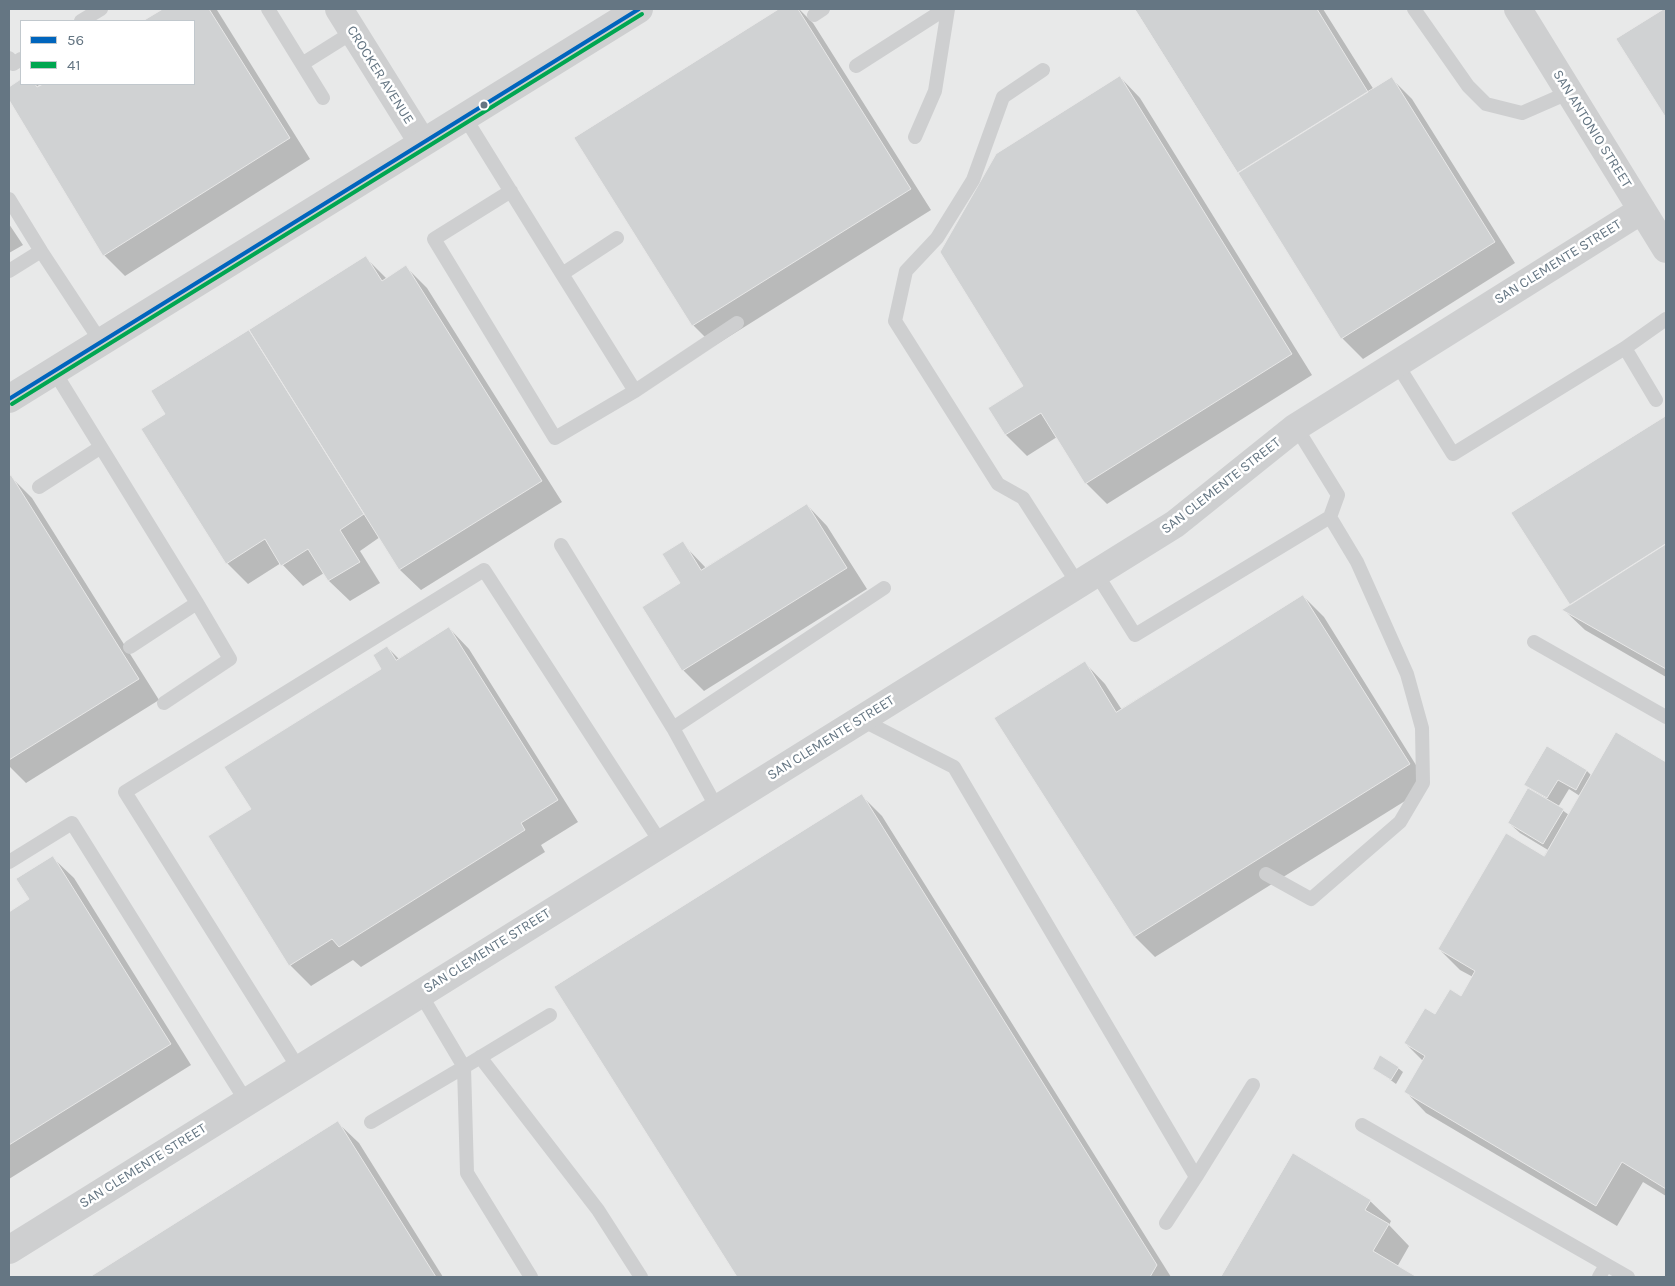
<!DOCTYPE html>
<style>
body{margin:0}
#map{position:relative;width:1675px;height:1286px;overflow:hidden;background:#f9f9f9;font-family:Karla,sans-serif}
canvas{display:block}
.frame{position:absolute;inset:0;border:10px solid #657683;pointer-events:none}
.legend{position:absolute;left:20px;top:20px;width:175px;height:65px;box-sizing:border-box;background:#fff;border:1px solid #c1c8cd;margin:0;padding:6px 9px;list-style:none;font-size:15px;color:#657683}
.legend li{display:flex;align-items:center;gap:10px;height:25px}
.legend b{width:25px;border:1px solid #c1c8cd}
</style>
<div id="map">
<canvas width="1675" height="1286"></canvas>
<div class="frame"></div>
<ul class="legend">
<li><b style="height:6px;background:#0065bd"></b>56</li>
<li><b style="height:6px;background:#00a651"></b>41</li>
</ul>
</div>
<script>
const context = document.querySelector('canvas').getContext('2d');
context.lineJoin = 'round';
function paint(path, color) { context.fillStyle = color; context.fill(path, 'evenodd'); }
function strokePath(path, color, width, dash) { context.strokeStyle = color; context.lineWidth = width; context.lineCap = dash ? 'butt' : 'round'; context.setLineDash(dash || []); context.stroke(path); }
function drawText(font, color, halo, rows, align = 'center') {
  context.font = font + ' Karla,sans-serif'; context.lineWidth = 5; context.setLineDash([]); context.textBaseline = 'middle'; context.strokeStyle = halo; context.fillStyle = color; for (const [text, x, y, turn = 0] of rows) {
    context.save(); context.translate(x, y); context.rotate((+turn || 0) * Math.PI / 180); context.textAlign = isNaN(turn) ? turn : align; if (halo) context.strokeText(text, 0, 0); context.fillText(text, 0, 0); context.restore();
  }
}
paint(new Path2D(`
 M9 9H1666V1277H9ZM21 21H194V84H21Z`), '#e8e9e9');
paint(new Path2D(`
 M165 9H215L217 10 310 159 125 276 104 255 9 97V88L21 80V84H37L40 87 45 84H194V21H145Z
 M782 9H799L813 23 931 210 714 346 693 325 575 138Z
 M1136 9H1323L1374 90 1392 79 1412 99 1515 263 1363 359 1342 338Z
 M1666 9V116L1618 39Z
 M1120 77 1140 98 1312 375 1107 504 1086 483 1057 437 1027 456 1006 435 989 408 1025 386Z
 M9 224 23 245 9 253Z
 M366 258 387 279 406 267 427 288 562 502 421 590 400 570 380 537 360 551 380 583 350 601 329 581 324 573 303 586 281 563 248 584 227 563 167 414Z
 M1666 417V677L1585 630 1564 610 1571 606 1513 513Z
 M11 477 32 498 159 700 26 783 9 766V478Z
 M807 505 827 526 867 589 704 691 683 670 643 608 682 583V543L706 568Z
 M1303 596 1324 617 1429 786 1155 957 1134 936 1085 663 1105 684 1122 710Z
 M449 628 469 649 578 822 541 845 545 852 361 967 353 960 311 986 290 965 253 810 383 669 387 647 399 659Z
 M1617 734 1666 763V1196L1643 1182 1617 1226 1426 1113 1406 1092 1423 1061 1405 1043 1436 1015 1461 998 1473 977 1460 970 1439 949 1544 857 1548 850 1520 833 1509 823 1529 788 1525 785 1547 747 1587 771 1592 776ZM1569 789 1580 796 1569 815 1558 807Z
 M862 796 882 816 1171 1277H738L556 987Z
 M53 858 74 878 191 1065 9 1179V913L30 900Z
 M1374 1068H1398L1403 1072 1396 1084Z
 M338 1123 359 1143 443 1277H92Z
 M1293 1155 1370 1201 1391 1221 1389 1225 1409 1246 1397 1267 1415 1277H1223Z`), '#0003');
const building = new Path2D(`
 M163 9H209L290 138 103 256 9 100V87L21 79V84H35L37 87 43 84H194V21H143Z
 M779 9H798L911 189 692 326 574 138Z
 M1135 9H1317L1368 92 1238 173Z
 M1664 9H1666V118L1616 39Z
 M1120 76 1292 354 1085 484 1041 413 1005 435 988 408 1023 386 940 252 996 154Z
 M1392 77 1495 242 1341 339 1238 173Z
 M366 256 382 281 406 265 542 481 399 570 249 330Z
 M249 330 364 514 340 530 360 562 328 581 308 549 281 566 265 539 226 564 141 429 165 414 151 391Z
 M1666 416V544L1570 605 1511 513Z
 M11 475 139 679 9 760V477Z
 M807 504 847 568 682 671 642 607 680 583 662 554 683 541 701 570Z
 M1666 544V669L1562 610Z
 M1303 595 1410 764 1134 937 994 718 1085 661 1116 712Z
 M449 627 558 800 521 823 525 830 339 947 332 939 289 966 208 836 251 809 224 767 381 669 373 655 387 646 396 660Z
 M1616 732 1666 762V1189L1622 1162 1596 1206 1404 1092 1425 1056 1404 1043 1425 1008 1435 1014 1450 989 1461 996 1475 971 1438 949 1506 833 1544 856Z
 M1547 746 1587 770 1576 790 1558 780 1547 798 1524 785Z
 M1528 788 1564 809 1543 844 1508 823Z
 M862 794 1157 1265 1150 1277H737L554 987Z
 M53 856 171 1044 9 1145V912L29 899 16 879Z
 M1380 1055 1399 1067 1391 1080 1373 1069Z
 M338 1121 436 1277H90Z
 M1293 1153 1371 1200 1365 1210 1389 1224 1373 1251 1417 1277H1221Z`);
paint(building, '#d0d2d3');
strokePath(building, '#e8e8e8', 1);
strokePath(new Path2D(`
 M268 9 323 98
 M1414 9 1468 86 1486 104 1522 113 1570 92
 M814 15 823 9
 M81 21 101 9
 M9 58 13 64 21 59
 M302 64 353 32
 M856 66 945 9
 M1043 70 1003 97 973 180 937 238 906 271 895 321 998 484 1023 498 1078 584
 M464 116 562 274 617 238
 M915 137 935 91 948 9
 M511 191 434 239 555 438 635 391
 M9 199 41 251
 M9 271 41 251 101 342
 M562 274 635 391 737 323
 M1625 348 1656 400
 M1397 364 1453 454 1625 348 1666 319
 M54 371 197 603 230 659 164 703
 M39 487 101 447
 M561 545 673 728
 M1096 573 1135 635 1330 517 1338 495 1296 427
 M1534 642 1666 717
 M130 647 197 603
 M860 719 954 767 1196 1177 1253 1085
 M717 808 673 728 884 588
 M9 862 72 823 246 1101
 M1266 874 1311 899 1400 822 1423 783 1422 728 1407 674 1357 562 1330 517
 M420 993 464 1067 550 1015
 M480 1057 598 1210 641 1277
 M299 1069 125 792 484 570 661 843
 M371 1122 464 1067 467 1173 531 1277
 M1362 1125 1628 1277
 M1166 1223 1196 1177
 M1599 1277 1606 1265`), '#cecfd0', 14);
strokePath(new Path2D(`
 M339 9 422 142
 M1518 9 1666 249
 M9 1250 1175 524 1296 427 1642 210`), '#cecfd0', 28);
strokePath(new Path2D(`
 M9 399 639 9`), '#cecfd0', 28);
strokePath(new Path2D(`
 M9 399 639 9`), '#0065bd', 4);
strokePath(new Path2D(`
 M12 404 642 14`), '#00a651', 4);
for (const [x, y, r, color] of [
 [484,105,4.5,"#657683"]
]) { const dot = new Path2D(); dot.arc(x, y, r, 0, 2 * Math.PI); context.fillStyle = color; context.fill(dot); strokePath(dot, '#fff', 2); }
drawText('14px', '#657683', '#fff', [
 ["CROCKER AVENUE",380,75,58],
 ["SAN ANTONIO STREET",1592,129,58],
 ["SAN CLEMENTE STREET",1558,262,-32],
 ["SAN CLEMENTE STREET",1221,486,-38],
 ["SAN CLEMENTE STREET",831,738,-32],
 ["SAN CLEMENTE STREET",487,951,-32],
 ["SAN CLEMENTE STREET",143,1166,-32]
]);
</script>
